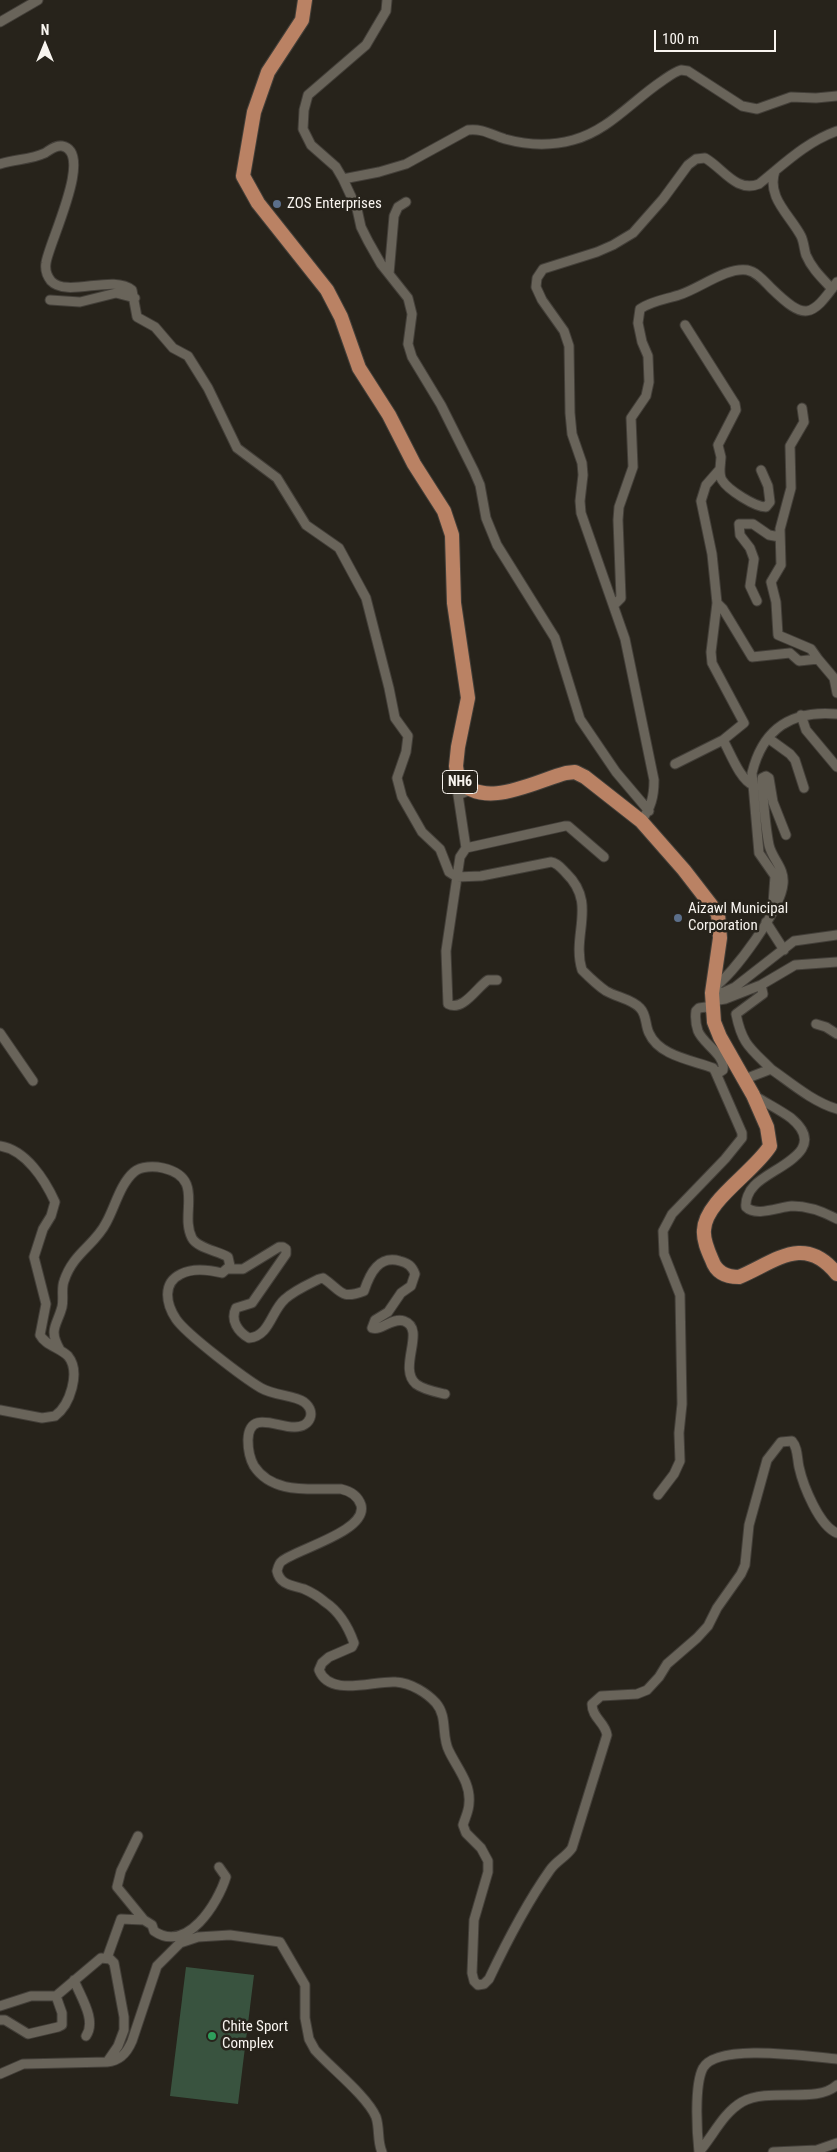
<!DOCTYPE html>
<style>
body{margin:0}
#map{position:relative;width:837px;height:2152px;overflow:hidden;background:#27231b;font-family:"Roboto Condensed",sans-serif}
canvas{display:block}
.north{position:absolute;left:20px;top:20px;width:50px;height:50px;-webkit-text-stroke:4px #27231b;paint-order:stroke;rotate:0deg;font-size:14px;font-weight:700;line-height:20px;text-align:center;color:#f8f4ef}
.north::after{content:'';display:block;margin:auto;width:18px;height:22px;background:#f8f4ef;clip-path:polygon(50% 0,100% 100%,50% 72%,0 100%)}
.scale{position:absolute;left:654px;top:30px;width:122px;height:22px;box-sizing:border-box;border:2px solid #f8f4ef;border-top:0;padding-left:6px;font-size:15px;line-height:18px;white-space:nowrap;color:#f8f4ef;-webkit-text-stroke:4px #27231b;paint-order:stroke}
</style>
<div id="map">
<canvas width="837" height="2152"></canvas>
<div class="north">N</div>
<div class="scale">100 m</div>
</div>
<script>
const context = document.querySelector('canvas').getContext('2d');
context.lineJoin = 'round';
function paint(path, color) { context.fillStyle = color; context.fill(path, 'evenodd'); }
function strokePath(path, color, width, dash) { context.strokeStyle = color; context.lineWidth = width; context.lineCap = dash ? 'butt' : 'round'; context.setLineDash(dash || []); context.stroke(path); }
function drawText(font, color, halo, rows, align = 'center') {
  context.font = font + ' "Roboto Condensed",sans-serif'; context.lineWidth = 5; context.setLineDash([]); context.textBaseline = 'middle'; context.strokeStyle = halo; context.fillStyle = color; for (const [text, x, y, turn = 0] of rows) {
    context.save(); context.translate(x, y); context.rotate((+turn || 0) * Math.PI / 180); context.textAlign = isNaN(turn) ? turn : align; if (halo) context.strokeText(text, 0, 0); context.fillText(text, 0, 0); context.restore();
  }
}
paint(new Path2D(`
 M186 1967 254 1975 238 2104 170 2096Z`), '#39533f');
const minor = new Path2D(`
 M387 0 386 11 366 45 308 95 304 110 303 129 311 145 336 167 343 179 357 209 361 227 368 241 381 264 408 298 412 314 408 344 412 357 441 405 474 471 480 485 486 518 497 545 555 638 580 719 616 772 649 811
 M0 22 38 0
 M0 164C15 159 30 160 45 153 50 150 55 145 62 146 95 152 48 244 46 263 45 269 47 276 51 281 67 298 113 274 132 290L137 317 155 327 173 348 188 356 208 388 237 448 277 478 306 525 339 548 366 598 389 688 395 718 408 736 406 752 397 778 402 797 422 832 440 849 449 872 457 877 481 876 551 862C558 863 562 869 566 873 598 904 571 934 582 970 589 977 597 985 606 991 616 997 632 999 640 1008 647 1015 645 1025 649 1033 659 1056 692 1060 713 1068L715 1071 742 1133V1138L725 1159 672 1214 663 1231 664 1254 680 1295 682 1404 679 1433 680 1461 674 1474 658 1495
 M775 171C766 197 790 215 801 236 804 242 804 249 806 255 812 269 822 278 832 289
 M343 179 379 172 406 164 468 130C482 128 492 135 505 139 527 145 551 146 573 140 608 131 632 101 662 81 668 77 674 72 681 70L688 71 742 106 757 109 791 97 816 98 837 96
 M389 274 394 216 398 207 406 202
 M50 300 80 302 116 293 135 298
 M685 325 735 404 736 410 718 445 721 457 720 469 706 485 701 501 712 554 717 603 723 609 752 657 790 653 799 661 818 659 834 678 837 693
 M802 408 804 422 790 446 791 488 780 529 781 565 771 582 776 602 778 635 811 649 818 659
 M720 469C720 473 720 477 722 480 728 490 755 507 766 507L770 502 768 486 761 470
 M757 601 750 586 754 559 750 548 740 535 739 524H753L769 535 780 537
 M614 605 621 598 618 520 619 507 633 467 631 418 646 396 649 382 648 356 642 342 638 323 640 309C651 301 667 299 679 295 699 289 726 267 747 270 757 272 764 281 771 288 805 321 811 318 837 282
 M801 715 806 730 837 767
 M768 738 790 754 795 760 804 788
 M723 740C730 752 740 780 753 785
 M675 764 723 740 744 723 712 663 711 652 717 603
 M641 821C651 808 654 797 654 780L625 639 581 513 580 501 583 475 582 463 572 434 570 413 569 346 564 331 542 300 536 287 537 278 543 269 597 252 613 245 633 233 663 199 688 165 696 159 705 158C723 168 736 193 759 184 784 164 806 142 837 131
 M466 848 458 795 470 790
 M773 904 775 876 759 853 752 773C763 728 792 710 837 714
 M766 922 784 950
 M497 980H488C477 987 463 1012 448 1004L446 951 460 857 466 848 565 826H568L604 857
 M761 985 763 994 736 1014C742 1044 750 1048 771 1069
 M713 988C734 974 781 909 783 884 785 868 772 859 769 845 765 825 764 804 762 784V778L766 776 769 778 773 802 786 835
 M712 993 724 992 735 987 794 941 837 935
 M713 1001 725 999 761 985 795 965 837 962
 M714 1012 706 1007 699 1008 696 1011C695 1018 696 1025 698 1031 703 1044 726 1055 723 1070L720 1072 715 1071
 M816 1024 826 1027 837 1034
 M0 1033 33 1081
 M745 1079 771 1069C791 1083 813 1102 837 1109
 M755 1096C766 1103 780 1110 791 1118 832 1152 769 1168 754 1186 749 1191 745 1200 746 1207 756 1217 779 1207 792 1206 807 1206 824 1212 837 1219
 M0 1146C26 1150 45 1180 55 1202L51 1216 43 1229 34 1257 46 1304 40 1335C45 1345 60 1348 68 1356 81 1372 70 1405 55 1416L42 1418 0 1410
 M229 1269H243L279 1247H283L286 1249V1254L252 1303 236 1308C230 1320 238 1332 249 1338 270 1336 271 1311 285 1299 295 1290 307 1285 319 1279L323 1278C342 1291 340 1300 364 1291 370 1273 379 1255 400 1261 408 1263 412 1266 415 1274L411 1286 401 1293 388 1312 375 1320 372 1328C382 1331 392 1317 404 1321 427 1329 397 1368 416 1384 424 1390 436 1392 445 1394
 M60 1350C48 1329 57 1326 62 1307 64 1298 61 1289 64 1281 73 1253 95 1245 106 1223 115 1207 120 1184 134 1172 141 1166 154 1166 163 1168 206 1178 179 1213 192 1238 197 1248 218 1251 228 1257L230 1266 222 1273C210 1270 194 1267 181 1274 162 1283 166 1304 176 1319 186 1334 244 1378 261 1388 275 1396 294 1395 304 1402 317 1412 310 1427 295 1427 278 1428 249 1409 248 1440 248 1448 250 1459 254 1466 273 1495 311 1488 341 1489 350 1491 358 1496 361 1505 368 1531 297 1549 282 1561 279 1563 278 1567 277 1571 280 1585 292 1585 304 1589 311 1592 319 1597 325 1602 340 1612 348 1626 354 1643L352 1647 329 1657 322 1663 319 1670C330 1698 374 1680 396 1682 411 1683 427 1693 436 1703 448 1717 441 1736 449 1751 457 1768 471 1783 469 1803 469 1811 465 1818 463 1825L466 1833 481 1848 488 1861V1872L474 1920 472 1973 474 1981 478 1985 484 1984 489 1979C507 1941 526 1904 550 1870 556 1861 566 1857 572 1848L607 1735C605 1722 592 1718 592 1704L601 1696 637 1694 647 1690 659 1677 667 1664 697 1638 708 1626 717 1608 741 1574 745 1565 749 1525 767 1460 781 1442 792 1441C798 1448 797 1458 799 1467 803 1485 819 1526 837 1533
 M138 1836 121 1871 117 1887 144 1920
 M107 1958 121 1919 144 1920 152 1925 154 1931C187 1954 218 1903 226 1877L219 1867
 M74 1980C80 1996 97 2020 86 2036
 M0 2006 31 1996H56L101 1958 110 1959 114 1963 124 2017V2030L118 2046 107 2062
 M0 2020H5L28 2034 58 2027 62 2025V2013L56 1996
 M0 2074 23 2064 107 2062C120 2061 127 2053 132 2041L157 1966 180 1943 198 1937 230 1935 280 1942 305 1985V2018L309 2039 315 2050C331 2068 367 2096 376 2117 380 2129 377 2141 382 2152
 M699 2152C697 2133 694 2085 703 2068 717 2042 812 2057 837 2059
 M699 2152C713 2136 723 2113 742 2102 770 2087 817 2104 837 2085
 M773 2152 817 2150 837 2143`);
const trunk = new Path2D(`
 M305 0 302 20 268 72 254 112 243 176 258 203 327 290 341 317 359 368 389 415 414 464 444 511 452 535 454 603 468 698 458 747 456 766 458 779C484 811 535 781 566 773L575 772 585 777 641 821 684 870 718 914 720 938 712 993 714 1022 720 1037 753 1095 767 1127 770 1146C754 1172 705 1201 704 1230 703 1240 708 1251 712 1260 716 1272 726 1277 739 1277 775 1262 804 1233 837 1274`);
strokePath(minor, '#433f39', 11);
strokePath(trunk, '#433f39', 16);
strokePath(minor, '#69645a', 9);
strokePath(trunk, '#ba8264', 14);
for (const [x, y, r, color] of [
 [277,204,5,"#5c6f8a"],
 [678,918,5,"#5c6f8a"],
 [212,2036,5,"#2e9e5b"]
]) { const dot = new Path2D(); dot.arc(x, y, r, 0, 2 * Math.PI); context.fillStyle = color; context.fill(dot); strokePath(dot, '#27231b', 2); }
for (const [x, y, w] of [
 [460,782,35]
]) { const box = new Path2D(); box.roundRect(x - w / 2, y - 11.5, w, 23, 4); context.fillStyle = '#27231b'; context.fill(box); strokePath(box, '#f8f4ef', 1); }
drawText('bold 14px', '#f8f4ef', null, [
 ["NH6",460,782]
]);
drawText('15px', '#f8f4ef', '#27231b', [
 ["ZOS Enterprises",287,204],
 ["Aizawl Municipal",688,909],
 ["Corporation",688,926],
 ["Chite Sport",222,2027],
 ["Complex",222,2044]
], 'left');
</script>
